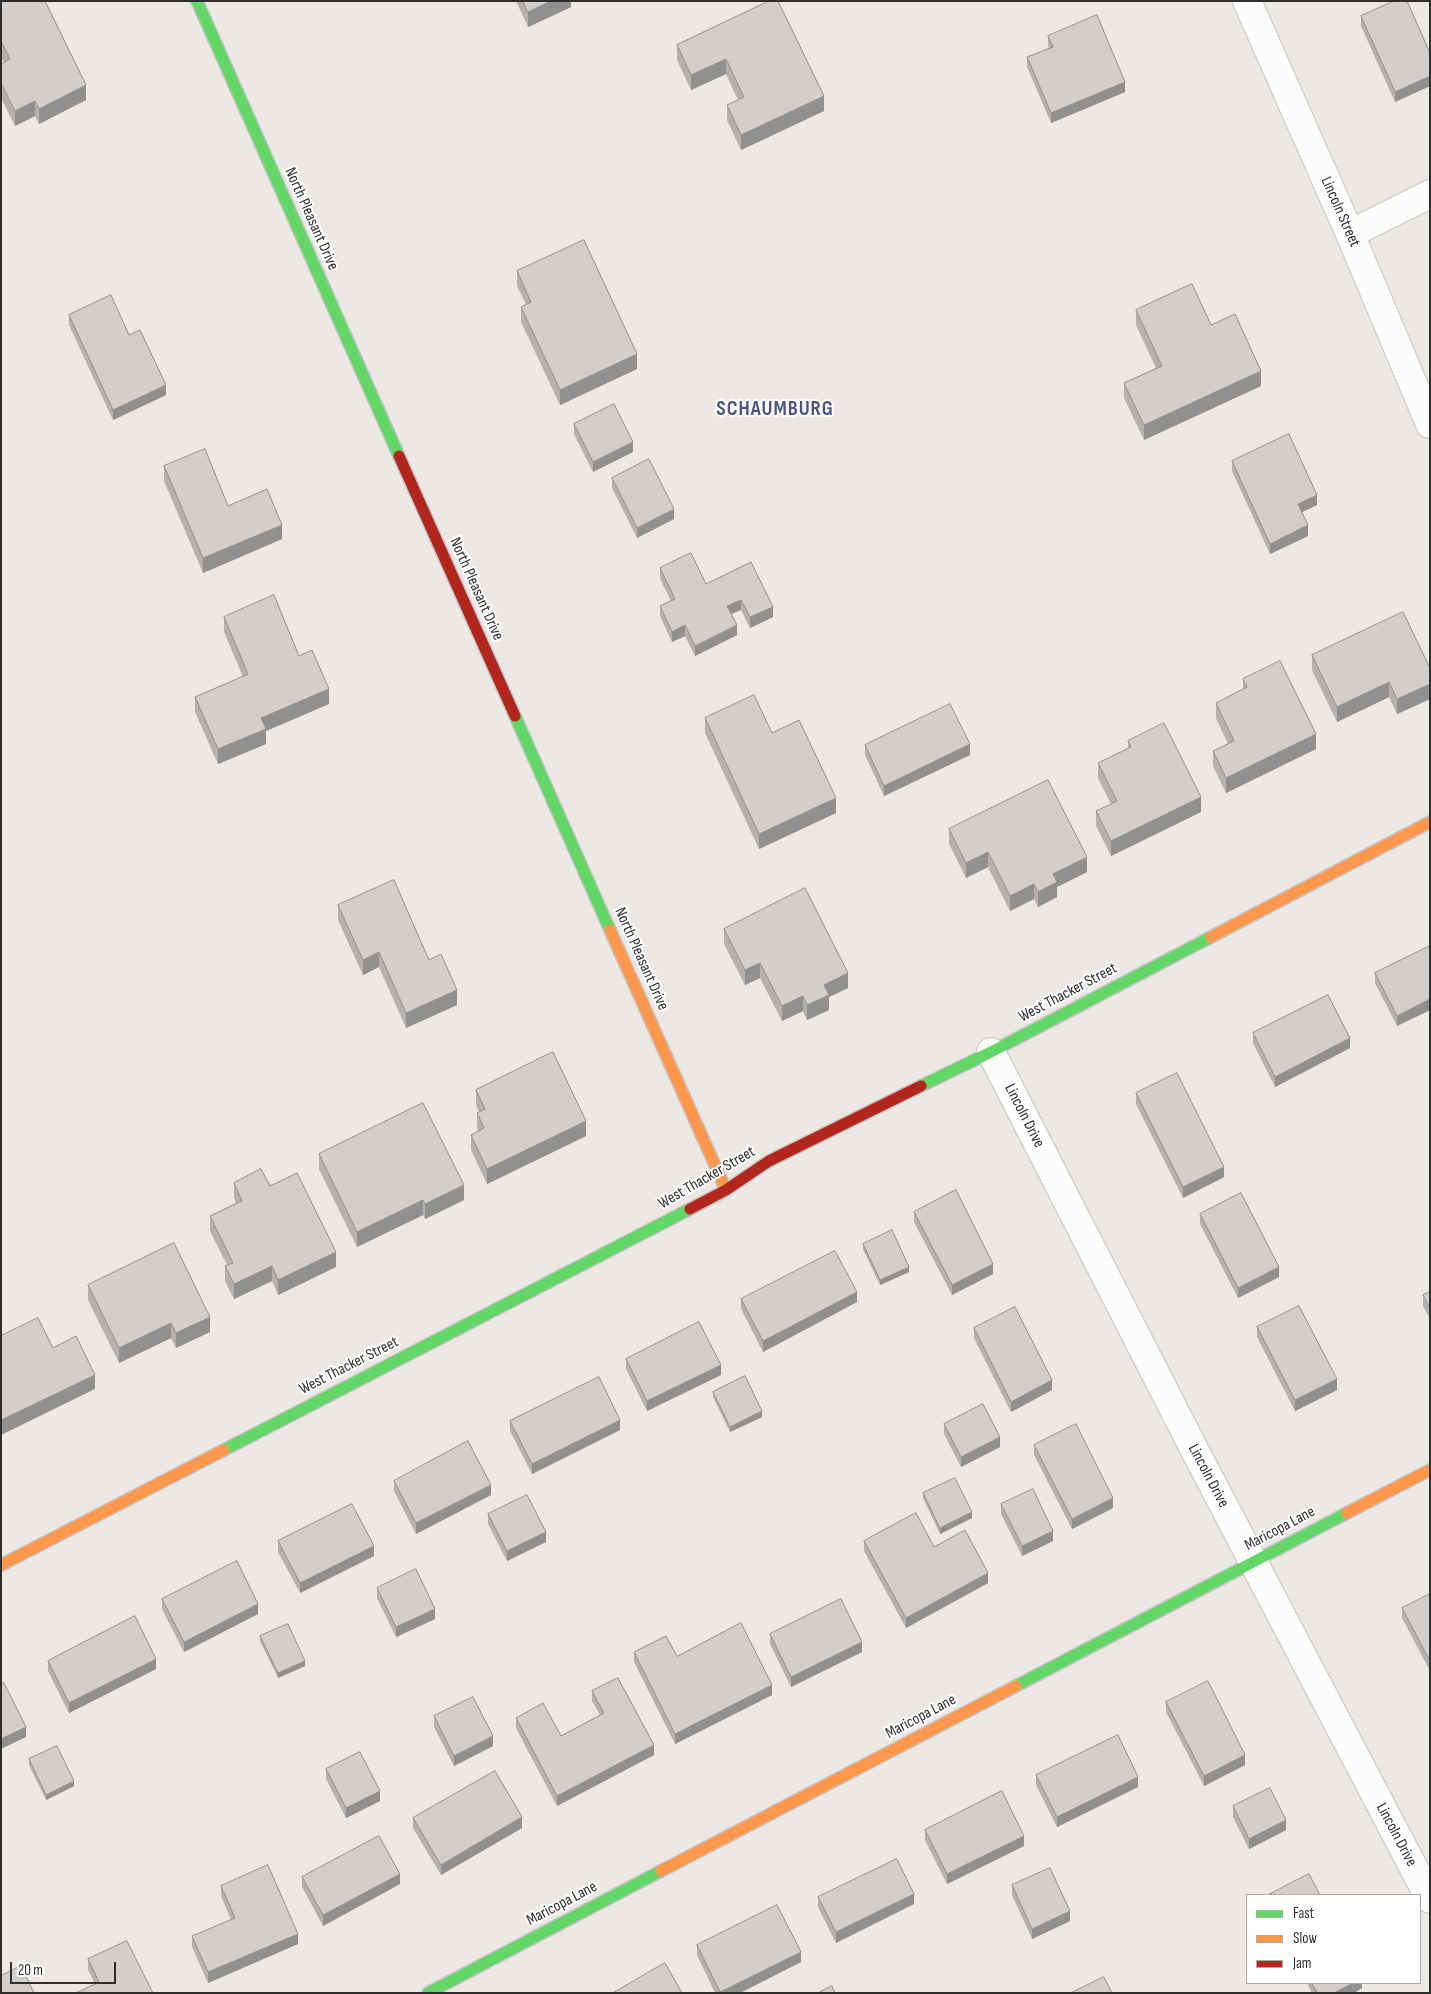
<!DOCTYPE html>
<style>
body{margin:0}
#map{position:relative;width:1431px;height:1994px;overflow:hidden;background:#ece8e4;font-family:"Sofia Sans Condensed",sans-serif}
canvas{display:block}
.frame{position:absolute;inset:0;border:2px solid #2e2e2e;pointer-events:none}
.legend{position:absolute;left:1246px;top:1894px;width:175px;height:90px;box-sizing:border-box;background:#fff;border:1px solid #ababab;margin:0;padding:6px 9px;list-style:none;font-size:15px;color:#2e2e2e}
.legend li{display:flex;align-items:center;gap:10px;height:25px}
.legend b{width:25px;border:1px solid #ababab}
.scale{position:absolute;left:10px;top:1962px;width:106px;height:22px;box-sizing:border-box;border:2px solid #2e2e2e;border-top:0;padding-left:6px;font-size:15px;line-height:18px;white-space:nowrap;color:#2e2e2e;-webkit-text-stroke:4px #fff;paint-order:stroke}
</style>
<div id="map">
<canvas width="1431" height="1994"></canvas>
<div class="frame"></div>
<ul class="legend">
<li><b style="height:6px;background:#63d668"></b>Fast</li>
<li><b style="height:6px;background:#ff974d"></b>Slow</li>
<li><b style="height:6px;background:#b3261e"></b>Jam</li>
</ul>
<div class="scale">20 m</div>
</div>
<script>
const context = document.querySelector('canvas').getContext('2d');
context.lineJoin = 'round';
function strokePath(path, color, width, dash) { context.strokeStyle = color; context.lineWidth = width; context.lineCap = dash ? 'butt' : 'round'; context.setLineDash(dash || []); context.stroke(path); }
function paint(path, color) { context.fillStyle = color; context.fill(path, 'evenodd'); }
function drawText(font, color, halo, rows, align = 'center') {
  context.font = font + ' "Sofia Sans Condensed",sans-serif'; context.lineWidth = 4; context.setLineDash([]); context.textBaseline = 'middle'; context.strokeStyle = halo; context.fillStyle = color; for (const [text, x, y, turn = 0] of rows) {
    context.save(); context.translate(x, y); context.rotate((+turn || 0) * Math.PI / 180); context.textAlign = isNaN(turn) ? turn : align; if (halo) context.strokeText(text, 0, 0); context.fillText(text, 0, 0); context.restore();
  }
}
const street = new Path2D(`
 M1247 1 1350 234 1430 424
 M1350 234 1430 194
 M991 1052 1193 1447 1430 1899`);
const fast = new Path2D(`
 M197 1 399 456
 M515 716 610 930
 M921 1086 991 1052 1211 937
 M224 1450 690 1209
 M1016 1686 1347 1513
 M428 1993 661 1871`);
const slow = new Path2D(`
 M610 930 726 1190
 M1211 937 1430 822
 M1347 1513 1430 1470
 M1 1565 224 1450
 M661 1871 1016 1686`);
const jam = new Path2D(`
 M399 456 515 716
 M690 1209 726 1190 769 1161 921 1086`);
strokePath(street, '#c5c4c5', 30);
strokePath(fast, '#c5c4c5', 14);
strokePath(slow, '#c5c4c5', 14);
strokePath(jam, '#c5c4c5', 14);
strokePath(street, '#fcfcfb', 28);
strokePath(fast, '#63d668', 11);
strokePath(slow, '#ff974d', 11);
strokePath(jam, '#b3261e', 11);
paint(new Path2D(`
 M1 1 86 100 39 124 35 116 15 126 1 98V64L4 62 1 56Z
 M516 1H571V7L528 27Z
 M769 1 824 111 741 150 727 120V105L738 100 726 74 691 90 677 60V45Z
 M1361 16 1430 53V86L1395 102 1361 26Z
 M1048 36 1125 92 1051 123 1027 67V57L1049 48 1048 46Z
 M517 271 637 369 560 405 521 322V307L526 304 517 286Z
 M1136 310 1261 386 1144 440 1124 398V383L1156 368 1136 325Z
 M69 315 129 335 166 395 113 420 69 325Z
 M574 424 633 452 593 472 574 434Z
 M1232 461 1317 505 1302 512 1308 536 1270 554 1232 471Z
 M164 466 228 506 282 539 203 573 164 481Z
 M612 478 674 519 637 538 612 488Z
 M660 568 773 607V617L750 628 741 610 731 614 737 635 695 656 685 636 672 642 660 616V606L671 601 660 579Z
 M224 617 299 656 329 704 266 731V744L218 764 195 712V697L243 677 224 632Z
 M1312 655 1430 668V699L1397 714 1389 697 1337 722 1312 670Z
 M1243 679 1316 749 1226 793 1213 766V751L1228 744 1216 718V703L1243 689Z
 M705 718 772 733 836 813 759 849 705 733Z
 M1128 741 1201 812 1111 856 1096 826V811L1111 804 1098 778V763L1128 749Z
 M865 745 970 755 884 796 865 755Z
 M949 829 1087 872 1057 887V897L1038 907 1034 899 1010 911 988 867 966 878 949 844Z
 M338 905 457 1005 406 1028 379 967 363 975 338 920Z
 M724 929 848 988 829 997V1010L807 1020 803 1011 782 1021 760 978 745 985 724 944Z
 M1430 946V1010L1397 1026 1375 983V973Z
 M1253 1033 1350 1048 1275 1087 1253 1043Z
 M476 1090 586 1136 487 1184 471 1150V1135L478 1131 477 1128V1113L479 1112 476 1105Z
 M1136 1093 1224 1177 1183 1198 1136 1104Z
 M319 1154 464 1200 425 1219 423 1215 357 1247 319 1169Z
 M234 1183 270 1186 336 1267 278 1295 272 1281 234 1299 225 1281V1266L227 1265 210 1231V1216L236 1203 234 1198Z
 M914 1212 993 1274 952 1295 914 1222Z
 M1200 1214 1279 1277 1238 1298 1200 1224Z
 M863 1244 909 1272 880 1285 863 1249Z
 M88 1285 210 1332 176 1348 171 1338 119 1363 88 1300Z
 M1430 1292V1319L1423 1306V1295Z
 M741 1299 857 1302 763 1352 741 1309Z
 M1257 1327 1337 1390 1295 1411 1257 1337Z
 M974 1328 1052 1390 1011 1412 974 1338Z
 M626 1359 721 1375 647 1411 626 1369Z
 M713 1392 762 1417 730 1432 713 1397Z
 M510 1421 620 1430 532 1474 510 1431Z
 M944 1424 1000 1447 961 1467 944 1434Z
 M1034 1445 1113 1508 1072 1529 1034 1455Z
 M394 1481 491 1495 416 1534 394 1491Z
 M923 1493 972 1518 940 1534 923 1498Z
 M1001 1504 1053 1541 1022 1556 1001 1514Z
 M488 1514 546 1542 507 1561 488 1524Z
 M278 1541 374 1556 300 1593 278 1552Z
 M864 1541 934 1547 988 1583 906 1628 864 1551Z
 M377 1588 435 1619 396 1637 377 1598Z
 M1430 1594V1671L1402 1618V1608Z
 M162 1599 258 1614 184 1652 162 1609Z
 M770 1634 862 1652 791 1687 770 1644Z
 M260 1636 305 1666 278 1678 260 1641Z
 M634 1652 677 1656 772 1695 675 1744 634 1662Z
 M48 1661 156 1669 69 1713 48 1671Z
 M592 1691 654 1755 557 1806 516 1728V1718L561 1736 600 1715 592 1701Z
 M1166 1702 1245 1765 1204 1786 1166 1712Z
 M434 1716 493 1746 454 1766 434 1727Z
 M29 1759 74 1786 46 1800 29 1765Z
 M326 1769 380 1801 346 1818 326 1779Z
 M1036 1775 1138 1787 1057 1827 1036 1785Z
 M1233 1806 1286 1830 1249 1849 1233 1817Z
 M413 1818 522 1828 441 1875 413 1828Z
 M925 1830 1024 1846 947 1884 925 1840Z
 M302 1877 400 1884 323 1926 302 1887Z
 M1012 1885 1070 1921 1032 1939 1012 1895Z
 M221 1886 298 1944 208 1983 192 1947V1936L231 1920 221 1896Z
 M818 1897 914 1904 836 1943 818 1907Z
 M697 1945 801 1962 740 1993H715L697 1955Z
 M88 1959 153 1993 95 1984 88 1970Z
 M1307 1983H1362V1988L1354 1993H1312Z`), '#b4b1af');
paint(new Path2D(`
 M551 1H571V7L528 27V12Z
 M726 59V74L691 90V75Z
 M1430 76V86L1395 102V92Z
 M1125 82V92L1051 123V113Z
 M86 85V100L39 124V109Z
 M824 96V111L741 150V135Z
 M35 101V116L15 126V111Z
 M637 354V369L560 405V390Z
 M1261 371V386L1144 440V425Z
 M166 385V395L113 420V410Z
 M633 442V452L593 472V462Z
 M1317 495V505L1298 514V504Z
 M674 509V519L637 538V528Z
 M282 525V539L203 573V558Z
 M1308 525V536L1270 554V544Z
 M741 600V610L727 616V606Z
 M773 607V617L750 628V617Z
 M685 625V636L672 642V632Z
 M737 625V635L695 656V646Z
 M1389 682V697L1337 722V707Z
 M1430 684V699L1397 714V699Z
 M329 689V704L266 731V744L218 764V749L261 718Z
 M1316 734V749L1226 793V778Z
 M970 744V755L884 796V786Z
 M1201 797V812L1111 856V841Z
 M836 798V813L759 849V834Z
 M988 852V867L966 878V863Z
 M1087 857V872L1057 887V897L1038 907V892L1053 874Z
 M1034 884V899L1010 911V896Z
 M379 952V967L363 975V960Z
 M760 963V978L745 985V970Z
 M848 973V988L829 997V1010L807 1020V1005L824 985Z
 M457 990V1005L406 1028V1013Z
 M803 996V1011L782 1021V1006Z
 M1430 999V1010L1397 1026V1016Z
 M1350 1038V1048L1275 1087V1077Z
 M586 1121V1136L487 1184V1169Z
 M1224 1167V1177L1183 1198V1187Z
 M464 1185V1200L425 1219V1204Z
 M423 1200V1215L357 1247V1232Z
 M336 1252V1267L278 1295V1280Z
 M993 1264V1274L952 1295V1285Z
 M272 1266V1281L234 1299V1284Z
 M909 1267V1272L880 1285V1280Z
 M1279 1267V1277L1238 1298V1288Z
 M857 1292V1302L763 1352V1341Z
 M210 1317V1332L176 1348V1333Z
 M171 1323V1338L119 1363V1348Z
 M721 1365V1375L647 1411V1401Z
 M95 1375V1389L1 1435V1420Z
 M1337 1379V1390L1295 1411V1400Z
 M1052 1380V1390L1011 1412V1402Z
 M762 1411V1417L730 1432V1427Z
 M620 1420V1430L532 1474V1464Z
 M1000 1437V1447L961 1467V1457Z
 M491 1485V1495L416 1534V1523Z
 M1113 1498V1508L1072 1529V1519Z
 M972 1512V1518L940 1534V1528Z
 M1053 1531V1541L1022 1556V1546Z
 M546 1532V1542L507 1561V1551Z
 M374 1546V1556L300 1593V1583Z
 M988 1573V1583L906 1628V1618Z
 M258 1604V1614L184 1652V1642Z
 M435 1609V1619L396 1637V1627Z
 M862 1642V1652L791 1687V1677Z
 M156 1659V1669L69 1713V1703Z
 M305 1661V1666L278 1678V1673Z
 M772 1685V1695L675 1744V1734Z
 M26 1727V1737L1 1749V1739Z
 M493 1736V1746L454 1766V1756Z
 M654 1745V1755L557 1806V1796Z
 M1245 1755V1765L1204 1786V1776Z
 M1138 1777V1787L1057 1827V1817Z
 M74 1781V1786L46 1800V1795Z
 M380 1791V1801L346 1818V1808Z
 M522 1817V1828L441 1875V1865Z
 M1286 1820V1830L1249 1849V1839Z
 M1024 1836V1846L947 1884V1874Z
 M400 1874V1884L323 1926V1915Z
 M914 1894V1904L836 1943V1932Z
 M1070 1911V1921L1032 1939V1929Z
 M298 1934V1944L208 1983V1972Z
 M801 1952V1962L740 1993H720Z
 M1353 1983H1362V1988L1354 1993H1334Z`), '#92908e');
const building = new Path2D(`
 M1 1H45L86 85 39 109 35 101 15 111 1 83V64L10 59 1 41Z
 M523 1H551L528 12Z
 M769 1H778L824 96 741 135 727 105 744 97 726 59 691 75 677 45Z
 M1394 1H1407L1430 53V76L1395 92 1361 16Z
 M1097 15 1125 82 1051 113 1027 57 1053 47 1048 36Z
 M584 240 637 354 560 390 521 307 531 302 517 271Z
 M1192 284 1211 325 1235 314 1261 371 1144 425 1124 383 1162 366 1136 310Z
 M111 295 129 335 140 330 166 385 113 410 69 315Z
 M614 404 633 442 593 462 574 424Z
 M1289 434 1317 495 1298 504 1308 525 1270 544 1232 461Z
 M205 449 228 506 267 489 282 525 203 558 164 466Z
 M649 459 674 509 637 528 612 478Z
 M691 553 706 584 751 562 773 607 750 617 741 600 727 606 737 625 695 646 685 625 672 632 660 606 675 599 660 568Z
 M274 595 299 656 312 650 329 689 261 718 266 729 218 749 195 697 248 674 224 617Z
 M1403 612 1430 668V684L1397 699 1389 682 1337 707 1312 655Z
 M1280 661 1316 734 1226 778 1213 751 1234 741 1216 703 1247 687 1243 679Z
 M754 695 772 733 799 720 836 798 759 834 705 718Z
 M950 704 970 744 884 786 865 745Z
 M1164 723 1201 797 1111 841 1096 811 1117 801 1098 763 1131 747 1128 741Z
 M1048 780 1087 857 1053 874 1057 882 1038 892 1034 884 1010 896 988 852 966 863 949 829Z
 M394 880 429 960 441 954 457 990 406 1013 379 952 363 960 338 905Z
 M805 888 848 973 824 985 829 995 807 1005 803 996 782 1006 760 963 745 970 724 929Z
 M1430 946V999L1397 1016 1375 973Z
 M1328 995 1350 1038 1275 1077 1253 1033Z
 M553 1052 586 1121 487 1169 471 1135 484 1128 477 1113 485 1109 476 1090Z
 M1177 1073 1224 1167 1183 1187 1136 1093Z
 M423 1103 464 1185 425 1204 423 1200 357 1232 319 1154Z
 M261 1169 270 1186 297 1173 336 1252 278 1280 272 1266 234 1284 225 1266 233 1263 210 1216 242 1201 234 1183Z
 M956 1190 993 1264 952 1285 914 1212Z
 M1241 1193 1279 1267 1238 1288 1200 1214Z
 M892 1230 909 1267 880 1280 863 1244Z
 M174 1243 210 1317 176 1333 171 1323 119 1348 88 1285Z
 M835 1251 857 1292 763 1341 741 1299Z
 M1430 1292V1308L1423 1295Z
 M1299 1306 1337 1379 1295 1400 1257 1327Z
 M1015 1307 1052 1380 1011 1402 974 1328Z
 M38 1318 53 1348 76 1336 95 1375 1 1420V1336Z
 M699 1322 721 1365 647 1401 626 1359Z
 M745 1376 762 1411 730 1427 713 1392Z
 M599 1377 620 1420 532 1464 510 1421Z
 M983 1404 1000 1437 961 1457 944 1424Z
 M1076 1424 1113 1498 1072 1519 1034 1445Z
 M468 1441 491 1485 416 1523 394 1481Z
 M955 1478 972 1512 940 1528 923 1493Z
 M1033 1489 1053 1531 1022 1546 1001 1504Z
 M527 1495 546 1532 507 1551 488 1514Z
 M352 1504 374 1546 300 1583 278 1541Z
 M916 1513 934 1547 965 1530 988 1573 906 1618 864 1541Z
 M237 1561 258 1604 184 1642 162 1599Z
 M416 1569 435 1609 396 1627 377 1588Z
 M1430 1594V1661L1402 1608Z
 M841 1599 862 1642 791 1677 770 1634Z
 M135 1616 156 1659 69 1703 48 1661Z
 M741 1623 772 1685 675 1734 634 1652 666 1636 677 1656Z
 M288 1624 305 1661 278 1673 260 1636Z
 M618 1678 654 1745 557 1796 516 1718 543 1703 561 1736 604 1713 592 1691Z
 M1208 1681 1245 1755 1204 1776 1166 1702Z
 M4 1683 26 1727 1 1739V1684Z
 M473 1697 493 1736 454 1756 434 1716Z
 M1118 1735 1138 1777 1057 1817 1036 1775Z
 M57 1746 74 1781 46 1795 29 1759Z
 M360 1752 380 1791 346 1808 326 1769Z
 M495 1771 522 1817 441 1865 413 1818Z
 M1270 1788 1286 1820 1249 1839 1233 1806Z
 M1002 1791 1024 1836 947 1874 925 1830Z
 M379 1836 400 1874 323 1915 302 1877Z
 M897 1859 914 1894 836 1932 818 1897Z
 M268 1865 298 1934 208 1972 192 1936 235 1918 221 1886Z
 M1050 1868 1070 1911 1032 1929 1012 1885Z
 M1309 1874 1320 1895H1268Z
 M777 1905 801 1952 720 1992 697 1945Z
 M127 1941 153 1993H76L99 1982 88 1959Z
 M665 1963 682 1993H613Z
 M21 1966 34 1993H1V1976Z
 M1104 1977 1112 1993H1071Z
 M1312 1983H1353L1334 1993H1318Z
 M832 1986 835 1993H818Z`);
paint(building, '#d1cecb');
strokePath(building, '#92908e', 1);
drawText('16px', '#2e2e2e', '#fff', [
 ["Lincoln Street",1340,212,66],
 ["North Pleasant Drive",311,219,66],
 ["North Pleasant Drive",476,589,66],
 ["North Pleasant Drive",641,959,66],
 ["West Thacker Street",1068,993,-28],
 ["Lincoln Drive",1024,1116,63],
 ["West Thacker Street",707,1178,-30],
 ["West Thacker Street",349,1366,-27],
 ["Lincoln Drive",1208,1476,62],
 ["Maricopa Lane",1280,1529,-28],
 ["Maricopa Lane",921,1717,-28],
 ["Lincoln Drive",1396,1835,62],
 ["Maricopa Lane",562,1904,-28]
]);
context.letterSpacing = '1px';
drawText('bold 21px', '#4d5680', '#fff', [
 ["SCHAUMBURG",775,410]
]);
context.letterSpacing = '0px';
</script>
